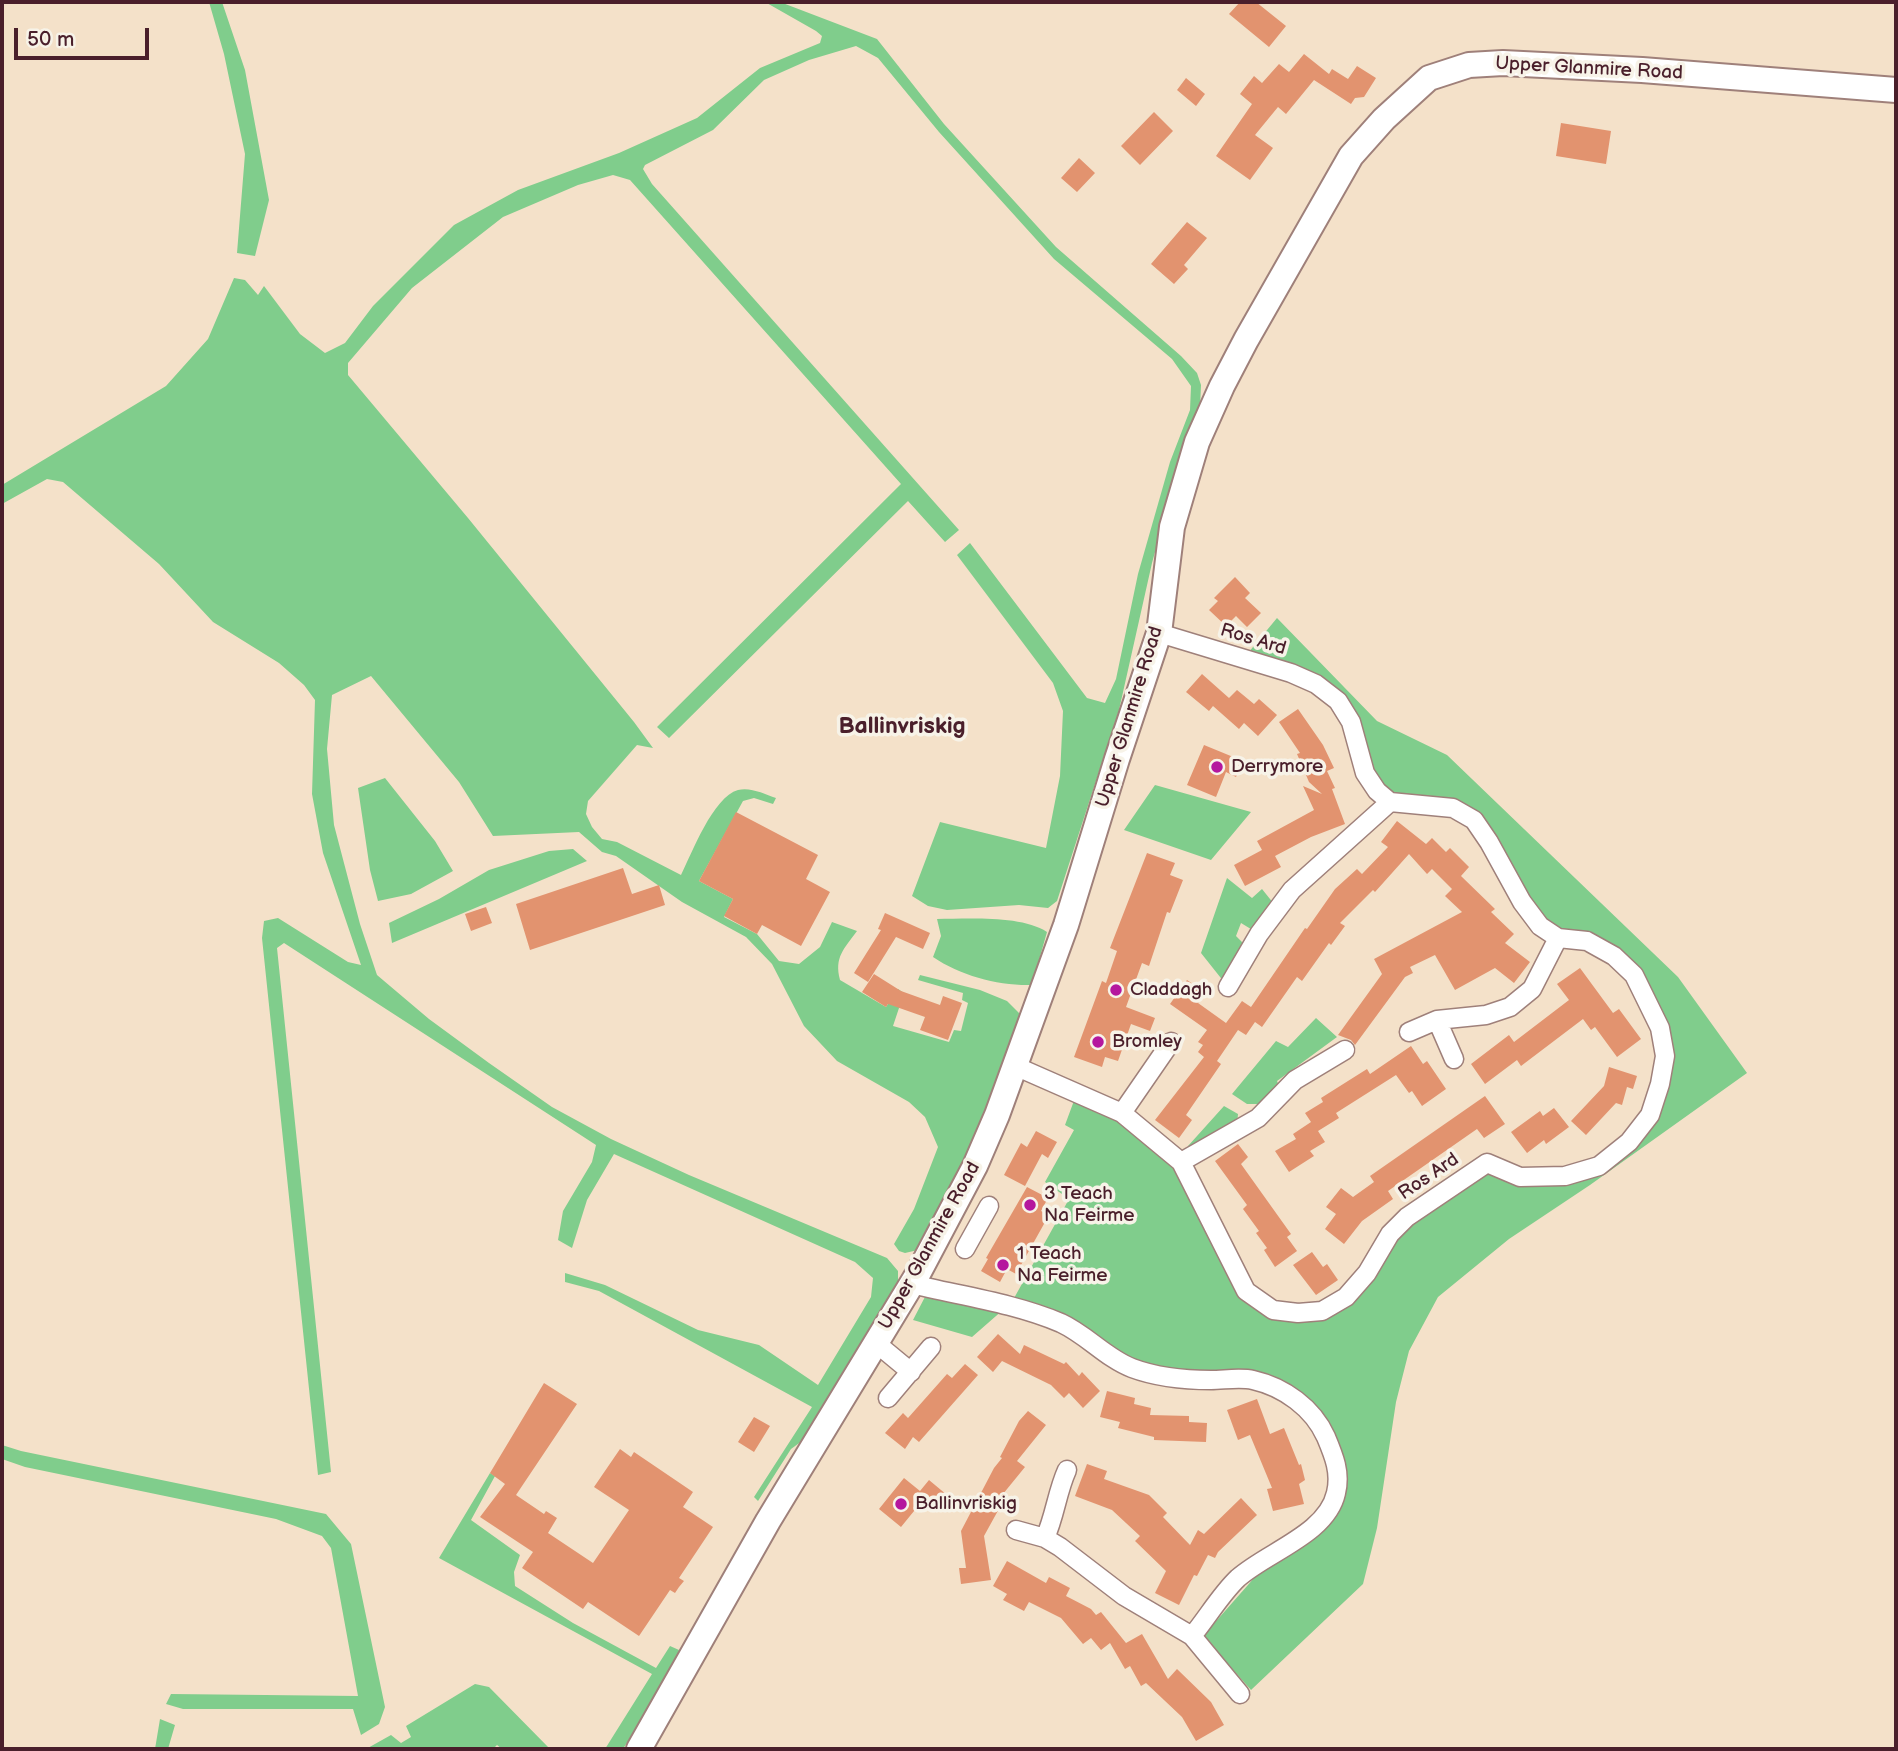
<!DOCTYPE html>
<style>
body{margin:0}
#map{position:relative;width:1898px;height:1751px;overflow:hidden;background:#f4e1c9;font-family:"Balsamiq Sans",sans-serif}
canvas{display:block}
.frame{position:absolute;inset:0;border:4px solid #4a1f2b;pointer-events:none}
.scale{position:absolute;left:14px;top:28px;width:135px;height:32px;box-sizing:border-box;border:4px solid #4a1f2b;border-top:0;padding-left:9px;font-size:21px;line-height:24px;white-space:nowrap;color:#4a1f2b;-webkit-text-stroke:5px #f7f3e8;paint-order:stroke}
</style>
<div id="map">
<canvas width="1898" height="1751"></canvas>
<div class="frame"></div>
<div class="scale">50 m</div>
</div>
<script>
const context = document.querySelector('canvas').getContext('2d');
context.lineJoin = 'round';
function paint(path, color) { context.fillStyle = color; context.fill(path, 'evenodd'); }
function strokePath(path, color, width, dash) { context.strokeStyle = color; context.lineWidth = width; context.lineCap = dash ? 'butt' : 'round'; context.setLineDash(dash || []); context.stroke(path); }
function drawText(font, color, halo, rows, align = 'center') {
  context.font = font + ' "Balsamiq Sans",sans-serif'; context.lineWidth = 7; context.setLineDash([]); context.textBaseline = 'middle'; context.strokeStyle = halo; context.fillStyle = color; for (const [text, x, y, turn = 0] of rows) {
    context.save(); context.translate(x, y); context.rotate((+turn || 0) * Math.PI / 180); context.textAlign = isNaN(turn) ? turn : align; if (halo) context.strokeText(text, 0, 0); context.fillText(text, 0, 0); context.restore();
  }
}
paint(new Path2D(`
 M209 2H222L245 70 269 200 255 256 237 253 245 154 224 54Z
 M765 2H780L877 39 944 124 1056 247 1181 356 1197 373 1201 385 1200 408 1182 454 1152 563 1119 710 1057 901 1048 908 1019 905 947 910 928 906 912 896 940 822 1046 848 1060 776 1063 711 1053 683 957 555 970 543 1087 698 1105 703 1116 679 1138 574 1170 462 1190 410 1191 386 1172 359 1054 259 939 132 878 58 856 46 809 60 764 80 713 130 645 165 643 169 652 184 959 530 945 542 908 501 669 738 657 727 901 484 630 180 613 175 578 185 503 217 412 288 348 363V375L468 518 634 722 653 748 637 745 588 801 586 814 592 827 602 839 617 842 681 875C692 853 713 797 738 790 751 787 764 794 776 798L773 804 754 798 743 801 699 881 733 899 724 917 757 934 779 961 799 964 820 947 832 922 857 931C844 949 834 957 840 980L886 1007 898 989 904 993 893 1026 949 1042 954 1030 961 1031 968 1003 962 1000 963 993 918 980 920 975 980 990 1007 1001 1024 1018 958 1175 918 1250 905 1253 899 1251 894 1244 914 1209 938 1147 925 1117 909 1102 837 1061 804 1026 772 964 746 937 682 902 616 856 602 852 579 832 493 836 459 782 371 676 332 695 327 749 334 825 360 924 377 975 429 1019 489 1063 552 1107 611 1139 689 1175 887 1258 898 1271V1285L802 1441 791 1449 758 1501 754 1497 812 1407 599 1291 565 1282V1273L605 1285 698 1330 759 1345 818 1385 871 1297 873 1278 855 1262 614 1154 587 1200 572 1248 558 1240 563 1211 592 1162 596 1145 284 943 277 948 331 1472 318 1475 262 938 264 921 278 918 348 962 361 965 323 853 312 794 315 700 304 685 279 663 213 622 159 564 63 482 47 479 2 504V485L166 386 208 339 234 278 245 280 258 295 264 286 300 334 325 353 345 343 373 306 454 225 518 190 619 153 697 118 760 68 820 43 822 36 816 31Z
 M1277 618 1377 721 1447 755 1678 977 1747 1073 1590 1185 1509 1239 1438 1297 1409 1351 1396 1402 1377 1528 1363 1584 1251 1690 1203 1636 1262 1569 1322 1531 1340 1508 1346 1474 1287 1385 1190 1375 1147 1366 1013 1300 1069 1199 1045 1182 1074 1130 1065 1125 1075 1098 1122 1122 1178 1170 1246 1300 1319 1316 1407 1217 1487 1163 1531 1178 1599 1165 1650 1115 1665 1056 1627 968 1540 926 1476 823 1393 796 1370 770 1342 697 1248 653Z
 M385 778 435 841 453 871 411 894 378 901 370 870 358 788Z
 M1155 785 1251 812 1211 860 1124 830Z
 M573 849 587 861 392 943 389 923 439 899 489 870 549 851Z
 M1227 878 1252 898 1262 889 1278 909 1259 934 1241 923 1236 936 1250 950 1228 987 1201 953Z
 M937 919C967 919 1021 915 1047 932L1032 985C999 986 961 976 933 957L941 936Z
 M1316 1018 1337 1037 1277 1081 1280 1088 1266 1104H1247L1232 1094 1276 1041 1288 1047Z
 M1224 1106 1238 1114 1237 1125 1192 1150 1188 1146Z
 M927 1293 1004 1309 972 1337 913 1320Z
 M2 1445 21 1451 326 1514 351 1544 385 1707 379 1724 361 1735 353 1709H183L166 1704 171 1694 358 1696 331 1548 322 1536 276 1519 25 1467 2 1459Z
 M490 1473 495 1476 471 1520 520 1555 514 1572 515 1586 573 1623 656 1668 670 1646 679 1650 675 1664 623 1749H605L652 1674 439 1558Z
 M475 1684 489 1687 550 1749H502L497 1745 493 1749H366L391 1735 401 1743 411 1737 406 1726Z
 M160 1719 175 1725 168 1749H155Z`), '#80cd8c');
paint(new Path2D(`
 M1240 2H1256L1286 26 1269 47 1229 14Z
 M1304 54 1329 74 1332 69 1348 79 1357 66 1376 78 1364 97 1355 98 1351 104 1314 80 1286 114 1278 107 1255 135 1273 148 1250 180 1216 156 1252 104 1240 94 1254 76 1262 83 1279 64 1289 72Z
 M1186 78 1205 94 1196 106 1177 90Z
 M1154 112 1173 131 1140 165 1121 146Z
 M1561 123 1611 131 1606 164 1556 156Z
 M1079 158 1095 173 1077 192 1061 178Z
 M1187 222 1207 238 1184 265 1188 269 1174 284 1151 264Z
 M1235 577 1250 593 1245 598 1261 613 1247 627 1236 616 1226 626 1209 610 1218 601 1214 598Z
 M1202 674 1229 698 1237 690 1254 704 1259 699 1277 715 1258 736 1244 723 1239 729 1213 706 1209 711 1186 692Z
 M1298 709 1323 745 1334 768 1327 771 1335 788 1332 789 1345 824 1311 837 1275 856 1281 867 1245 886 1234 865 1262 850 1257 841 1314 810 1303 786 1322 794 1309 782 1297 754 1300 753 1279 722Z
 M1204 745 1243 761 1236 777 1226 772 1216 797 1187 785Z
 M736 812 818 855 806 879 830 892 801 946 762 925 757 934 724 916 733 899 699 881Z
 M1397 821 1426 844 1432 838 1446 852 1450 848 1469 867 1461 876 1495 909 1491 912 1514 934 1505 943 1530 962 1514 983 1495 968 1455 990 1435 955 1410 967 1413 973 1405 977 1355 1045 1351 1040 1338 1035 1382 974 1374 959 1462 912 1445 896 1452 889 1432 869 1427 874 1409 854 1375 892 1373 890 1340 923 1345 926 1331 945 1329 943 1302 981 1297 977 1262 1027 1255 1022 1246 1035 1238 1030 1217 1061 1221 1064 1186 1115 1192 1120 1179 1138 1155 1120 1204 1057 1198 1052 1203 1045 1198 1042 1207 1030 1170 1004 1187 980 1206 993 1198 1003 1226 1023 1242 1001 1251 1007 1305 928 1307 929 1335 889 1357 869 1362 874 1388 847 1381 842Z
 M1147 853 1175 863 1170 875 1183 880 1170 913 1167 912 1149 966 1142 963 1126 1007 1155 1018 1150 1031 1131 1024 1118 1061 1105 1057 1102 1067 1074 1057 1102 981 1106 983 1117 951 1110 948Z
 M623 868 632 894 659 885 665 905 530 950 516 904Z
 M486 907 492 923 471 931 465 914Z
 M885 913 930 933 923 949 896 937 868 982 854 973 881 930 878 929Z
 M1580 968 1613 1013 1619 1009 1641 1039 1617 1057 1595 1027 1591 1030 1583 1019 1521 1066 1517 1060 1485 1084 1471 1064 1509 1035 1514 1042 1569 1000 1557 984Z
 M874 974 901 991 940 1005 943 996 962 1003 948 1040 920 1030 925 1017 888 1004 886 1007 862 992Z
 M1411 1046 1423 1064 1427 1061 1446 1089 1422 1106 1412 1091 1409 1093 1396 1075 1336 1113 1339 1118 1318 1131 1325 1142 1310 1151 1314 1156 1289 1172 1275 1151 1296 1139 1293 1134 1311 1122 1305 1113 1323 1102 1321 1098 1367 1069 1370 1074Z
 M1609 1067 1637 1076 1633 1089 1627 1087 1622 1105 1616 1103 1586 1135 1571 1121 1604 1086Z
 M1485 1096 1505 1124 1484 1138 1477 1129 1388 1191 1393 1199 1362 1221 1344 1244 1325 1229 1336 1214 1326 1207 1341 1188 1353 1197 1374 1182 1370 1176Z
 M1554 1108 1569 1127 1546 1144 1544 1140 1527 1153 1511 1132 1540 1111 1543 1116Z
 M1036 1131 1057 1142 1048 1158 1042 1154 1025 1186 1004 1175 1021 1143 1027 1147Z
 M1238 1144 1248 1157 1241 1164 1291 1234 1287 1237 1297 1251 1275 1267 1264 1250 1267 1248 1256 1233 1259 1231 1243 1209 1247 1205 1215 1161Z
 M1027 1187 1048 1198 1041 1211 1049 1215 1016 1274 1007 1269 1000 1282 981 1271 988 1259 986 1258Z
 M1312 1252 1323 1267 1327 1264 1338 1280 1316 1295 1293 1265Z
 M998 1334 1020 1354 1024 1345 1064 1364 1066 1362 1079 1376 1082 1372 1100 1391 1083 1408 1069 1393 1064 1398 1051 1385 1002 1361 993 1372 977 1357Z
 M965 1364 978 1375 919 1442 913 1437 905 1449 885 1433 903 1413 908 1418 947 1374 952 1378Z
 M544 1383 577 1404 516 1495 544 1514 546 1511 557 1518 548 1533 593 1563 629 1510 594 1487 620 1449 631 1457 634 1452 693 1492 683 1507 713 1527 679 1578 684 1581 679 1587 675 1593 670 1590 639 1636 588 1602 583 1609 522 1568 533 1552 480 1517 505 1484 490 1473Z
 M1107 1391 1135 1398 1134 1404 1151 1408 1150 1415 1189 1416V1422L1207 1423 1206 1442 1154 1440V1437L1118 1428 1120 1422 1100 1417Z
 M1257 1399 1270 1434 1284 1428 1299 1465 1301 1464 1305 1480 1299 1484 1304 1504 1273 1511 1267 1489 1272 1488 1250 1435 1238 1440 1227 1410Z
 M1028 1411 1046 1425 1017 1461 1025 1467 994 1505 1000 1507 984 1536 991 1580 961 1584 959 1568H966L961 1531 994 1468 1002 1458 1000 1457 1019 1421Z
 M754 1417 770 1426 754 1452 738 1442Z
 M1087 1464 1107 1471 1104 1479 1149 1495 1167 1513 1163 1517 1190 1545 1198 1530 1204 1534 1241 1498 1257 1515 1218 1552 1215 1558 1208 1555 1197 1576 1194 1575 1179 1605 1155 1593 1166 1571 1135 1541 1140 1536 1112 1510 1075 1496Z
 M904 1478 920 1491 929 1480 947 1495 934 1510 923 1500 901 1527 879 1509Z
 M1007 1561 1046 1583 1049 1577 1070 1588 1066 1596 1091 1609 1096 1615 1101 1612 1126 1643 1142 1634 1168 1679 1177 1669 1211 1702 1224 1725 1196 1741 1182 1717 1146 1683 1141 1686 1130 1666 1125 1669 1110 1643 1101 1650 1091 1638 1083 1644 1061 1618 1029 1602 1024 1611 1003 1600 1007 1594 993 1586Z`), '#e2936f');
const minor = new Path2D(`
 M1228 987 1259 934 1292 890 1390 802
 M1437 1020 1454 1059
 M1409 1032 1437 1020 1486 1015 1510 1007 1532 989 1558 938
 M1015 1066 1122 1113 1181 1162 1246 1291 1273 1310 1298 1313 1322 1311 1346 1297 1367 1273 1390 1234 1407 1217 1487 1163 1520 1177 1565 1176 1599 1166 1629 1142 1650 1115 1660 1084 1665 1056 1660 1028 1634 975 1614 956 1587 941 1558 938 1540 926 1522 902 1489 842 1474 820 1453 808 1390 802 1377 791 1365 773 1351 722 1338 701 1316 684 1291 673 1159 633
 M1122 1113 1171 1042
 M1181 1162 1258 1118 1295 1080 1345 1050
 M965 1249 989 1206
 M912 1284C961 1296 1014 1303 1061 1323 1087 1335 1106 1358 1132 1368 1156 1377 1186 1380 1211 1380 1224 1380 1240 1377 1253 1380 1284 1387 1313 1408 1326 1437 1334 1456 1341 1473 1336 1493 1327 1534 1267 1552 1238 1578 1221 1594 1207 1618 1192 1636
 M876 1343 911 1372
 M888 1398 931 1347
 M1016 1530 1045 1538 1060 1547 1124 1596 1192 1636 1240 1694
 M1045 1538C1055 1516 1057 1492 1067 1470`);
const secondary = new Path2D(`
 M639 1749 768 1521 919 1272 975 1166 997 1115 1066 925 1117 759 1159 633 1172 527 1197 442 1222 386 1246 340 1351 156 1384 119 1429 78 1469 65 1503 63 1642 70 1896 90`);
strokePath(minor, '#9f807a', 21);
strokePath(secondary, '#9f807a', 28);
strokePath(minor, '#fff', 18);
strokePath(secondary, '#fff', 24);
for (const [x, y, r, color] of [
 [1217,767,7,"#b5179e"],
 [1116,990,7,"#b5179e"],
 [1098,1042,7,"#b5179e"],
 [1030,1205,7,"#b5179e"],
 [1003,1265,7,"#b5179e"],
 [901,1504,7,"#b5179e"]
]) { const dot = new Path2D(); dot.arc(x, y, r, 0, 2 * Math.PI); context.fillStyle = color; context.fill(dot); strokePath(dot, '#f7f3e8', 2.5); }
drawText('19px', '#4a1f2b', '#f7f3e8', [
 ["Upper Glanmire Road",1589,69,3],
 ["Ros Ard",1253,640,17],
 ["Upper Glanmire Road",1130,717,-73],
 ["Ros Ard",1429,1177,-34],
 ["Upper Glanmire Road",930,1246,-61]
]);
drawText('19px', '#4a1f2b', '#f7f3e8', [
 ["Derrymore",1231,767],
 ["Claddagh",1130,990],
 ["Bromley",1112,1042],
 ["3 Teach",1044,1194],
 ["Na Feirme",1044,1216],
 ["1 Teach",1017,1254],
 ["Na Feirme",1017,1276],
 ["Ballinvriskig",915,1504]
], 'left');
drawText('bold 23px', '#4a1f2b', '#f7f3e8', [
 ["Ballinvriskig",902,727]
]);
</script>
